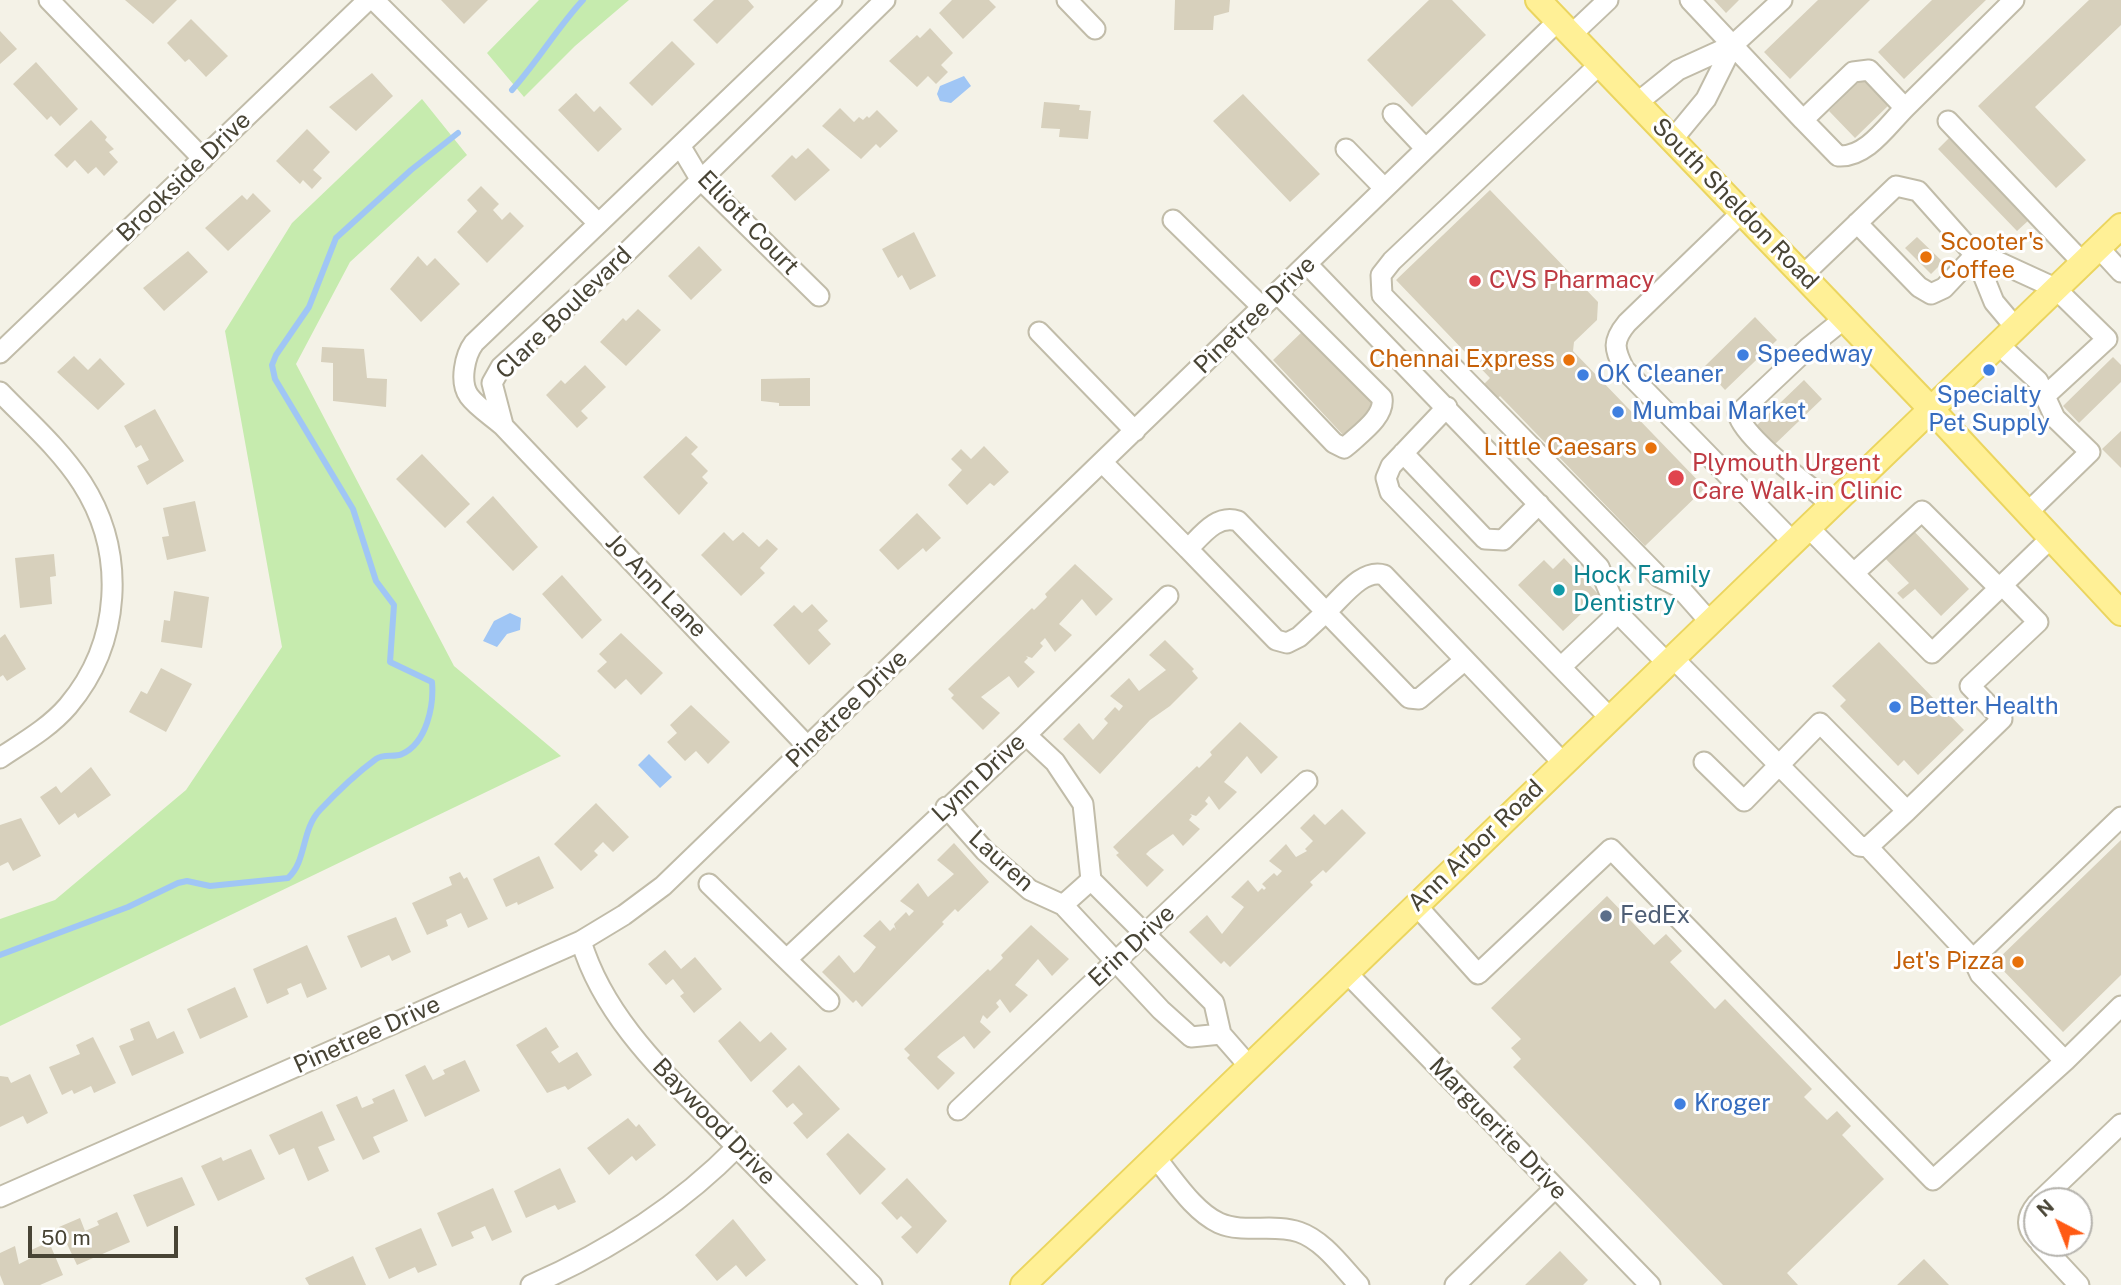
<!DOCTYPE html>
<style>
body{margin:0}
#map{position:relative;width:2121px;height:1285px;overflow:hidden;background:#f4f2e7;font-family:"Public Sans",sans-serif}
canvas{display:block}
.north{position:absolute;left:2023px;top:1187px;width:70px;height:70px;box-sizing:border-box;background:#fff;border:2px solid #b6b4ae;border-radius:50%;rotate:318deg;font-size:19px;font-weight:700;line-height:28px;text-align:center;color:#484435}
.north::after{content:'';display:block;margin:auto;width:24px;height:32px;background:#ff5a14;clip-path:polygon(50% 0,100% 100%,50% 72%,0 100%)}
.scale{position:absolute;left:28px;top:1226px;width:150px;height:32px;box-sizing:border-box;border:4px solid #484435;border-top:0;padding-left:9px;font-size:21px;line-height:24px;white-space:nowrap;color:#484435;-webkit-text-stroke:5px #fff;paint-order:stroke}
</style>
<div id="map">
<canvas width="2121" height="1285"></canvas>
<div class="north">N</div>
<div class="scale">50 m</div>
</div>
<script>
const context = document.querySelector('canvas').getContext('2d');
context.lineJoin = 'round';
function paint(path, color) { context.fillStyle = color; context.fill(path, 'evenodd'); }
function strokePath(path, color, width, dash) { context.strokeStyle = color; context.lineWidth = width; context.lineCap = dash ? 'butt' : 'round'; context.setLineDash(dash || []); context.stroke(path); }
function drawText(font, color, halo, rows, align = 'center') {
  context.font = font + ' "Public Sans",sans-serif'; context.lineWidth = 6; context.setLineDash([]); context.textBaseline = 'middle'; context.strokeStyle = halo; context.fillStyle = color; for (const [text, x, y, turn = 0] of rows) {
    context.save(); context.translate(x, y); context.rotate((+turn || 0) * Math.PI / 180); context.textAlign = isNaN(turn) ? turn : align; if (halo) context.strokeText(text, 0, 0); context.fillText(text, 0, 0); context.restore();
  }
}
paint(new Path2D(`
 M539 0H629L575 46 524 97 487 53Z
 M422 99 467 155 350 262 296 364 454 666 561 756 0 1026V919L55 900 186 790 282 647 225 331 292 223Z`), '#c6ebae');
paint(new Path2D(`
 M964 76 971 86 951 103 940 101 937 94 940 86Z
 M510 613 521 618 520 630 507 634 497 647 483 641 494 621Z
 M649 754 672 777 660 788 638 765Z`), '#a0c6f5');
strokePath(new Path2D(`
 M512 90C538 61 557 28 583 0
 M0 955 128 907 178 883 187 881 210 886 288 878C307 861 301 830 320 810 336 793 357 773 376 759 384 753 394 758 402 754 427 743 434 705 432 682L390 662 394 605 376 581 353 509 275 379 272 365 276 355 309 307 336 238 411 170 458 133`), '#a0c6f5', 6);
paint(new Path2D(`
 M125 0H177L153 24Z
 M441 0H488L464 24Z
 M714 0H748L754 7 717 44 693 20Z
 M952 0H989L996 7 963 39 939 13Z
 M1175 0H1230L1229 12 1214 16 1213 30H1174Z
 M1429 0H1452L1486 35 1412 107 1367 60Z
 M1714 0H1739L1726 13Z
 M1818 0H1870L1790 79 1764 52Z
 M1932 0H1986L1904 79 1878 52Z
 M2089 0H2121V25L2035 107 2086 160 2056 188 1978 106Z
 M191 19 228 56 206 77 189 59 185 62 167 43Z
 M930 28 953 53 941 65 948 72 936 84 928 76 917 87 889 61 917 35 920 38Z
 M0 31 17 49 0 64Z
 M672 41 695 64 652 106 629 83Z
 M36 62 78 109 60 126 51 116 47 120 13 84Z
 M372 73 393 96 356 131 329 107Z
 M1865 76 1891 103 1855 138 1829 111Z
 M576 93 594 112 600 106 622 129 598 152 558 110Z
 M1243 94 1320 174 1290 202 1213 121Z
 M1044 102 1080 105 1079 110 1091 111 1088 139 1059 137 1060 129 1041 128Z
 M840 108 854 122 859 117 863 120 867 116 869 118 877 110 898 131 880 148 876 144 861 159 822 126Z
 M91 120 107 137 105 140 114 149 109 152 118 162 104 176 96 167 88 174 75 160 67 168 54 155Z
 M307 129 330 152 313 170 322 178 312 189 303 180 300 184 276 161Z
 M1950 137 2029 220 2017 231 1938 149Z
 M808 148 830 170 795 201 771 176 792 155 796 159Z
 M481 186 499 204 493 210 502 220 510 212 524 226 487 263 457 232 477 211 467 200Z
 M1490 190 1598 302 1597 320 1574 342 1573 351 1705 488 1645 546 1500 396 1497 399 1483 385 1490 378 1396 280Z
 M253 193 271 211 228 251 205 228 242 195 247 200Z
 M914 232 936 276 910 290 902 275 898 278 882 249Z
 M1917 237 1943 262 1931 274 1905 248Z
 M699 246 722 270 691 300 668 276Z
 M188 251 208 272 164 311 143 288Z
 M418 256 427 266 435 258 460 284 421 322 390 289Z
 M638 309 661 330 626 366 600 342 623 318 626 321Z
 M1755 317 1777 340 1725 390 1704 367Z
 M1305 329 1378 406 1345 437 1273 360Z
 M322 347 364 349 367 378 387 379 386 407 333 401V363L321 362Z
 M74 356 88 370 100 358 125 384 98 410 57 372Z
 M2113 357 2121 365V382L2079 423 2063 406Z
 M585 365 606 387 581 411 588 418 577 428 546 395 561 380 565 384Z
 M810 378V406H779V403L761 401V379Z
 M1804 380 1822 399 1773 446 1755 427Z
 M155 409 184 461 147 485 137 466 149 460 141 445 136 448 124 426Z
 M2121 431V468L2102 449Z
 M686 436 698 447 691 454 708 471 702 477 708 483 679 515 643 477Z
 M984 446 1009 472 994 486 990 483 967 505 948 485 962 470 951 459 961 449 971 459Z
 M422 454 470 504 445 528 396 479Z
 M493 496 538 547 513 571 466 522Z
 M195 501 206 551 167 560 162 537 169 536 163 508Z
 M917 513 941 538 926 552 923 548 898 570 879 550Z
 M1910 527 1969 589 1941 616 1915 589 1903 599 1897 593 1909 583 1882 555Z
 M724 532 733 541 743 532 759 547 767 539 778 549 760 568 765 573 741 596 701 555Z
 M54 554 56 576 50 577 52 604 20 608 15 558Z
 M1564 558 1600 596 1563 631 1518 585 1544 560 1553 569Z
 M1075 564 1113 599 1096 616 1082 599 1059 624 1072 635 1055 652 1045 638 1040 643 1043 646 1032 658 1026 656 1028 658 1024 662 1035 672 1018 688 1009 676 981 697 1000 713 983 730 951 698 954 695 948 689 1032 608 1034 610 1047 597 1045 594Z
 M562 575 602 620 582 639 542 594Z
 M174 591 209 597 202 648 161 642 164 620 170 621Z
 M812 604 828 621 818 630 831 644 809 665 773 625 794 605 802 613Z
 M621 633 663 673 641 695 626 679 615 689 597 671 607 662 599 654Z
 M5 634 26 669 7 681 3 675 0 677V638Z
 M1165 640 1194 669 1192 671 1198 678 1170 706 1150 720 1100 774 1063 739 1079 723 1093 740 1108 723 1104 719 1115 707 1119 711 1123 706 1110 696 1129 678 1139 691 1162 673 1166 670 1149 655Z
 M1879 642 1964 730 1918 775 1904 760 1898 766 1840 706 1846 700 1832 686Z
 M161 668 192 684 166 732 129 712 141 691 147 694Z
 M691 705 730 742 708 764 696 751 685 761 667 742 677 733 670 725Z
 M1240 722 1278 757 1261 774 1247 756 1224 782 1237 792 1219 810 1209 796 1205 801 1208 804 1196 816 1190 814 1192 816 1189 820 1200 829 1183 846 1173 834 1150 850 1146 854 1164 870 1147 887 1116 855 1119 853 1113 847 1197 766 1199 768 1212 755 1210 752Z
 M91 767 111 795 78 818 75 813 59 825 40 797 56 786 61 793Z
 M596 803 629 837 613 852 603 842 594 851 598 855 581 871 554 844Z
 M1342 809 1366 833 1326 873 1323 870 1310 882 1313 885 1230 967 1224 961 1221 964 1189 932 1207 915 1222 934 1244 907 1231 897 1248 880 1258 892 1262 888 1264 890 1266 888 1262 884 1274 873 1277 876 1282 871 1269 861 1286 844 1296 857 1307 851 1305 849 1313 841 1300 828 1314 814 1325 825Z
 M21 818 41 856 13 871 8 862 0 866V825Z
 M2121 840V975L2063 1032 1995 962Z
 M954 843 989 882 958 912 955 909 942 922 944 924 862 1007 856 1000 853 1003 822 972 839 955 854 973 859 969 876 947 863 936 880 920 890 931 894 927 896 930 894 924 906 912 909 916 914 911 900 901 918 883 928 897 954 874 937 860Z
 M539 856 554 888 518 905 517 902 506 907 493 879Z
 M460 872 464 879 467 877 488 919 468 928 461 913 446 920 448 926 427 935 412 903 452 885 449 877Z
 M1607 896 1654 945 1666 934 1682 951 1670 962 1715 1009 1725 999 1812 1089 1804 1097 1827 1120 1837 1111 1851 1126 1842 1135 1884 1179 1787 1273 1798 1285H1723L1513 1067 1521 1059 1511 1048 1521 1039 1491 1008Z
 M396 917 411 952 392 961 389 955 361 968 347 936Z
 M1031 925 1069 959 1052 976 1038 959 1015 985 1028 995 1010 1013 1000 999 996 1003 999 1007 987 1019 983 1015 980 1022 991 1032 974 1049 964 1036 941 1053 937 1057 955 1073 938 1090 907 1058 910 1055 904 1049 988 969 990 971 1003 958 1001 955Z
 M307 945 327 989 307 998 301 983 287 989 289 994 267 1004 253 969Z
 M665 950 681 969 695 957 722 989 694 1013 680 996 684 993 673 979 666 985 648 964Z
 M235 987 248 1017 200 1039 187 1009Z
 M149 1021 157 1039 174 1031 184 1053 132 1076 119 1046 134 1040 130 1029Z
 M740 1021 760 1042 771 1032 787 1049 751 1082 718 1041Z
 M546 1027 559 1047 551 1052 559 1063 577 1052 592 1075 568 1090 565 1086 547 1093 516 1045Z
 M93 1037 116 1083 94 1093 91 1086 74 1094 72 1090 62 1095 49 1067 80 1054 76 1045Z
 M465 1060 480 1091 425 1117 405 1075 425 1065 433 1080 445 1074 443 1070Z
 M799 1065 840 1109 807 1139 793 1123 803 1114 793 1103 787 1108 772 1091Z
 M30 1074 48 1113 27 1124 23 1116 0 1127V1076L8 1077 11 1083Z
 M394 1089 408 1121 373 1137 380 1152 363 1160 336 1105 357 1096 362 1108 374 1103 372 1099Z
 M322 1111 335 1140 318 1147 329 1171 308 1181 294 1148 279 1155 269 1135Z
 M628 1118 636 1127 639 1124 656 1145 636 1161 632 1156 609 1175 587 1148Z
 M848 1133 886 1169 860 1195 826 1154Z
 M251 1149 265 1179 218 1201 201 1166 221 1157 223 1161Z
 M560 1168 576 1202 558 1210 555 1205 526 1218 514 1191Z
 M182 1177 195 1205 147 1227 133 1195Z
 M907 1178 947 1221 917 1254 901 1237 912 1227 901 1216 897 1220 881 1203Z
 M493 1188 512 1232 492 1241 485 1226 471 1232 474 1238 452 1247 437 1213Z
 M117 1212 130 1242 77 1265 59 1227 80 1218 85 1231 99 1225 97 1221Z
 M733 1219 766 1260 746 1277 736 1265 717 1281 695 1255Z
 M421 1228 437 1265 418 1273 415 1267 389 1279 375 1248Z
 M49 1242 63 1275 40 1285H4L0 1275V1253L15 1246 19 1264 31 1258 29 1251Z
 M1560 1251 1588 1280 1583 1285H1525Z
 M353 1256 366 1285H309L305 1278Z
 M1924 1259 1949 1285H1897Z`), '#d7d0bc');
const minor = new Path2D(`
 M49 0 203 159
 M374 0 597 222
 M1067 0 1095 29
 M1690 0 1803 120 1853 72 1869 70 1905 108 2014 0
 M1571 35 1608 0
 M1599 65 1392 261 1381 275 1382 295 1659 577 1679 587 1710 622
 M1637 103 1678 70 1733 45 1782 0
 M1393 114 1425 148
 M1803 120 1838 156C1866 158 1887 126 1905 108
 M1948 121 2082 262
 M1673 139 1706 99 1733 45
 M681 147 700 179 819 296
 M1346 149 1384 188
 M1742 212 1627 323C1612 341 1614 349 1624 369L1794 543
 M1173 220 1262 307
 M1857 223 1919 287 1931 294 1944 288 1975 255 1994 302 2015 327
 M2098 247 2121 272
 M1307 264 1599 567 1618 613 1667 663
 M1803 275 1896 186 1918 191 1975 255 1994 260 2055 288 2107 339 2045 396
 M1039 332 1135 431
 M1232 336 1334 443 1344 448 1349 444C1362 432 1385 416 1382 398L1277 293
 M1998 344 2038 381 2055 418 2090 452 2026 514
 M0 353 368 0
 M0 392C28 421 60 449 82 483 127 553 121 643 68 706 49 728 24 742 0 758
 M1447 407 1391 466 1386 478 1390 492 1610 718
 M503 425 492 383 501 367 629 250 885 0
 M1403 453 1485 539 1503 540 1539 504
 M1102 462 1188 549
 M1832 505C1809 485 1744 439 1738 414L1808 348 1844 319
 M1809 528 1932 653 2050 539
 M1854 573 1922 511 1999 588
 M1673 658 1859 846 1868 847 1973 959 1980 974 2065 1061 2121 1006
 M1465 660 1419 699 1409 698 1326 612 1299 637 1287 643 1276 640 1188 549C1202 535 1217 514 1238 521L1326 612C1341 599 1362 568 1384 575 1444 638 1504 700 1563 763
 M1561 667 1618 613
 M1026 735 1055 762 1083 804 1091 880 1214 1003 1221 1034 1249 1066
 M808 747 503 426C493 417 477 407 469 396 459 382 465 355 474 343L832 0
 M1704 762 1744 801 1820 723 1907 811 2002 719 1970 686 2038 622 2002 585
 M946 807 985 851 1030 890 1063 905 1161 1010 1191 1037 1221 1034
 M1868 847 1907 811
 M709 884 829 1001
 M1063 905 1091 880
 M1416 905 1478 974 1611 849 1933 1180 2065 1061
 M581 941C605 1021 669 1077 726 1136 774 1186 823 1235 872 1285
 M788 958 1026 735 1168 596
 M1973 959 2121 817
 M1346 972 1650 1285
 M958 1110 1307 781
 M1155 1157C1173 1178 1193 1211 1219 1223 1244 1234 1273 1223 1299 1232 1323 1240 1342 1267 1359 1285
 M0 1197 581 941 624 915 663 886 1558 21
 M2040 1201 2121 1124
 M2037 1204C2026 1217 2025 1227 2037 1239
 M2040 1243 2079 1285
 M531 1285C609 1251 677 1208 737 1147
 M1455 1285 1555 1188`);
const major = new Path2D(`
 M1538 0 1931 409 2121 613
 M1023 1285 2121 226`);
strokePath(minor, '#c1bca9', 23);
strokePath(major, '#ebd55f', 28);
strokePath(minor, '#fff', 19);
strokePath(major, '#fff096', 24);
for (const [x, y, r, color] of [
 [1926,257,7,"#e8710a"],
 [1475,281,7,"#e0444e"],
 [1743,355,7,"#3f7fe0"],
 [1569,360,7,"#e8710a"],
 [1989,370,7,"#3f7fe0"],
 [1583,375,7,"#3f7fe0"],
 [1618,412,7,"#3f7fe0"],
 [1651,448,7,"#e8710a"],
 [1676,478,9,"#e0444e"],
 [1559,590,7,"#0f9aa8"],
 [1895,707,7,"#3f7fe0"],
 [1606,916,7,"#5c6f8a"],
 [2018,962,7,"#e8710a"],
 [1680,1104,7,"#3f7fe0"]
]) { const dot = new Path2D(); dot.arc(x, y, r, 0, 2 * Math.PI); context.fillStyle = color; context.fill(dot); strokePath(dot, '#fff', 2.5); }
drawText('24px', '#484435', '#fff', [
 ["Brookside Drive",184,177,-44],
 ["South Sheldon Road",1735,204,46],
 ["Elliott Court",748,223,46],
 ["Clare Boulevard",564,313,-44],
 ["Pinetree Drive",1255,315,-44],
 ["Jo Ann Lane",656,586,46],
 ["Pinetree Drive",847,709,-44],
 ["Lynn Drive",979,778,-43],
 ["Ann Arbor Road",1476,846,-44],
 ["Lauren",1001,861,42],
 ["Erin Drive",1132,946,-43],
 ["Pinetree Drive",367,1035,-24],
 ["Baywood Drive",714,1122,46],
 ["Marguerite Drive",1498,1129,46]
]);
drawText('24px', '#c56008', '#fff', [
 ["Scooter's",1940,243,"left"],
 ["Coffee",1940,271,"left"],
 ["Chennai Express",1555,360],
 ["Little Caesars",1637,448],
 ["Jet's Pizza",2004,962]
], 'right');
drawText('24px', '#be3a42', '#fff', [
 ["CVS Pharmacy",1489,281],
 ["Plymouth Urgent",1692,464],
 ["Care Walk-in Clinic",1692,492]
], 'left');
drawText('24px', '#366cbe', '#fff', [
 ["Speedway",1757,355],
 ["OK Cleaner",1597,375],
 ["Specialty",1989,396,"center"],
 ["Pet Supply",1989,424,"center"],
 ["Mumbai Market",1632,412],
 ["Better Health",1909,707],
 ["Kroger",1694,1104]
], 'left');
drawText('24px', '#0d838f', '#fff', [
 ["Hock Family",1573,576],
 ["Dentistry",1573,604]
], 'left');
drawText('24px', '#4e5e75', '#fff', [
 ["FedEx",1620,916]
], 'left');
</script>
